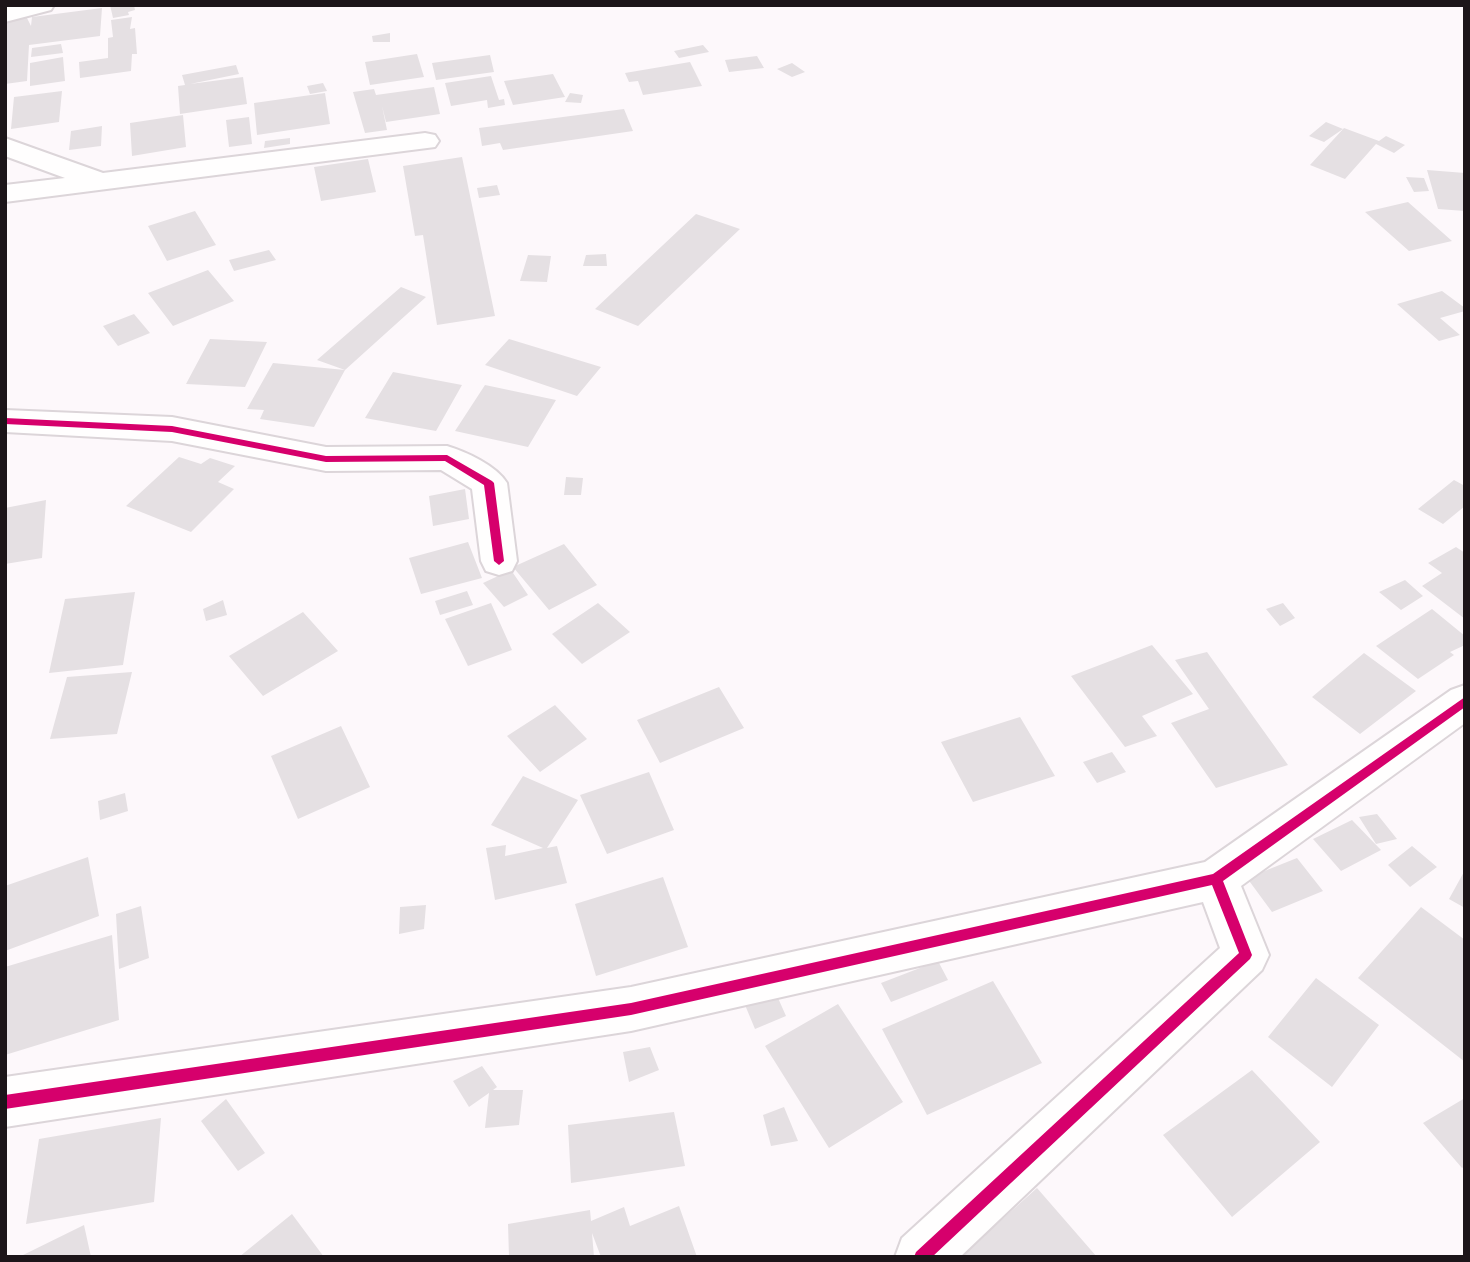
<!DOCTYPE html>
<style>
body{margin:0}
#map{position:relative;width:1470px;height:1262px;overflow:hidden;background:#fdf8fb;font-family:"Roboto Condensed",sans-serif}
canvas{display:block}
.frame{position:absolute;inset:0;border:7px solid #1c1519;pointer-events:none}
</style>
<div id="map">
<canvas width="1470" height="1262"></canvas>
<div class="frame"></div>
</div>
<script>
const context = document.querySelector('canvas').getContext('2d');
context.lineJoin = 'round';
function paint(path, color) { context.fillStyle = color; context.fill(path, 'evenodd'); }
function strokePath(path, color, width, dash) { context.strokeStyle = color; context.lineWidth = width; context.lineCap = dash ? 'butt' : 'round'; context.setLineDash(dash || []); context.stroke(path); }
paint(new Path2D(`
 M1460 5H1465V7H1461Z`), '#eeafd9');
paint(new Path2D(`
 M110 5H134L135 10 128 12 129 15 113 18Z
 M102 8 100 36 29 45 27 81 5 84V17L24 12 31 26 32 17Z
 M132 17 130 29 135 28 137 54H132L131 71 80 78 79 62 108 58V38L113 37 111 20Z
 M390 33V42H373L372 36Z
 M61 44 63 53 31 57 32 48Z
 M703 45 709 52 679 58 674 51Z
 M417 54 424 77 370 85 365 62Z
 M490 55 494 72 436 80 432 63Z
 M757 56 764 68 729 72 725 60Z
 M63 57 65 81 30 86V63Z
 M690 62 702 86 643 95 638 81 629 82 625 73Z
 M792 63 805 72 792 77 777 69Z
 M236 65 239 74 190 84 243 77 247 104 180 114 178 86 185 85 182 75Z
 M553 74 565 97 513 105 504 81Z
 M491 76 499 100 504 99 505 105 488 108 487 100 451 106 445 83Z
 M323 83 327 91 310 94 307 86Z
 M434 87 440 114 386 122 382 106 387 130 365 133 353 92 374 89 376 95Z
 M62 91 59 122 11 129 14 97Z
 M325 93 330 124 257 135 254 103Z
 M570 93 583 95 581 103 565 102Z
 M624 109 633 131 503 150 500 143 482 146 479 128Z
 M183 115 186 147 132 156 130 123Z
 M249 117 252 144 229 147 226 120Z
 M1326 122 1343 129 1324 142 1309 136Z
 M102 126 101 146 69 150 71 131Z
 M1344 128 1379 141 1386 136 1405 145 1394 153 1376 144 1345 179 1310 165Z
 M290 138V144L264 148 265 141Z
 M462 157 495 316 437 325 423 235 415 236 403 166Z
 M368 159 376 192 321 201 314 167Z
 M1427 170 1465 173V211L1438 209Z
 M1406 177 1424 178 1429 191 1414 192Z
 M497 185 500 195 479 198 477 188Z
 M1408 202 1452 241 1409 251 1365 212Z
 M195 211 216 245 167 261 148 226Z
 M696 214 740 229 638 326 595 309Z
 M269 250 276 260 234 271 229 260Z
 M606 254 607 266H583L586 255Z
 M528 255 551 256 547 282 520 281Z
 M208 270 234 301 173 326 148 293Z
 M401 287 426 297 345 370 317 360Z
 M1442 291 1465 308V311L1440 318 1460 335 1439 341 1397 304Z
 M134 314 150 333 118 346 103 326Z
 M210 339 267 342 245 387 186 384Z
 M509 339 601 367 577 396 485 365Z
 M273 363 345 370 314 427 260 419 264 410 247 409Z
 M393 372 462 385 436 431 365 418Z
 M485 385 556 400 528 447 455 431Z
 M179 457 201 464 210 458 235 466 218 482 234 489 191 532 126 506Z
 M566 477 583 478 581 495H564Z
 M1454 480 1465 486V506L1443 524 1418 509Z
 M465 489 469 519 433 526 429 496Z
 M46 500 42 558 5 564V508Z
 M468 542 482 578 421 594 409 558Z
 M564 544 597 585 549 610 513 567Z
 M1456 547 1465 553V619L1422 586 1442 573 1428 563Z
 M511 570 528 595 504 607 483 583Z
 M1405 580 1423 596 1401 610 1379 592Z
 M467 591 473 605 440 615 435 601Z
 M135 592 123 665 49 673 65 599Z
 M223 600 227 615 206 621 203 609Z
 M491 603 512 650 468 666 445 619Z
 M598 603 630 632 582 664 552 634Z
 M1283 603 1295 618 1280 626 1266 609Z
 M1432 609 1465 636V645L1450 652 1454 655 1418 679 1376 646Z
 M303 612 338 651 263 696 229 656Z
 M1152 645 1193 694 1142 716 1157 736 1125 747 1071 676Z
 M1207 652 1288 765 1216 788 1171 723 1209 709 1175 660Z
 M1364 653 1416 691 1360 734 1312 697Z
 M132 672 117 734 50 739 67 677Z
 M719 687 744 728 660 763 637 720Z
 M555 705 587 739 540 772 507 736Z
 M1020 717 1055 776 973 802 941 742Z
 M341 726 370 787 298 819 271 756Z
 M1112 752 1126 772 1097 783 1083 762Z
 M649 772 674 830 607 854 580 795Z
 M523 776 578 800 547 848 557 846 567 883 495 900 486 848 506 845 505 856 543 848 491 825Z
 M125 793 128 811 100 820 98 801Z
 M1377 814 1397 839 1376 844 1359 817Z
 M1352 820 1381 850 1341 871 1313 839Z
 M1412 846 1437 867 1410 887 1388 865Z
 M88 857 99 916 5 951V886Z
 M1297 858 1323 891 1272 912 1247 878Z
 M1465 870V908L1449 899Z
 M663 877 688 947 596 976 575 904Z
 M426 905 424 929 399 934 400 907Z
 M141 906 149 958 119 969 116 914Z
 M1421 907 1465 940V1062L1358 978Z
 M112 935 119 1020 5 1055V967Z
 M938 961 948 980 891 1002 881 983Z
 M1316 978 1379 1025 1332 1087 1268 1037Z
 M993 981 1042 1063 927 1115 882 1029Z
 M774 989 786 1016 755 1029 745 1005Z
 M838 1004 903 1102 829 1148 765 1046Z
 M650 1047 659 1070 629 1082 623 1052Z
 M482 1066 497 1087 493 1090H523L519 1125 485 1128 489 1093 469 1107 453 1081Z
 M1252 1070 1320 1142 1232 1217 1163 1135Z
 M1465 1098V1166L1462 1168 1423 1123Z
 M226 1099 265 1153 238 1171 201 1121Z
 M784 1107 798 1141 771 1146 763 1115Z
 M674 1112 685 1166 571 1183 568 1125Z
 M161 1118 154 1202 26 1224 39 1139Z
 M1037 1188 1097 1257H960Z
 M679 1206 697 1257H601L592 1233 594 1257H509L508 1224 590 1210 591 1221 624 1207 630 1226Z
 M292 1214 324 1257H239Z
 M84 1225 91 1257H19Z`), '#e5e0e3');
const street = new Path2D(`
 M14 5H54L51 10 5 22V7Z
 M425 133 435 135 439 141 435 147 5 202V185L65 178 5 156V138L103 173Z
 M5 410 172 417 326 447 447 446C466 452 496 465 507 483L517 561 512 571 499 575 486 571 481 561 472 489 441 470 326 471 172 441 5 432Z`);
const secondary = new Path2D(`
 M1465 685V723L1241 886 1269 955 1262 970 960 1257H895L902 1238 1220 948 1203 902 631 1031 5 1127V1077L631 987 1205 862 1451 690Z`);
strokePath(street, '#dcd5d9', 4);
strokePath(secondary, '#dcd5d9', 4);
paint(street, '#fffefe');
paint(secondary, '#fffefe');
paint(new Path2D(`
 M5 418 172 426 326 456 447 455 492 481 494 483 504 561 499 565 494 561 484 485 445 461 326 462 172 432 5 424Z
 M1465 697V707L1223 881 1252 955 1250 959 932 1257H914L916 1252 1239 953 1212 885 631 1015 5 1109V1095L631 1003 1213 874Z`), '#d6006c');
</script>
